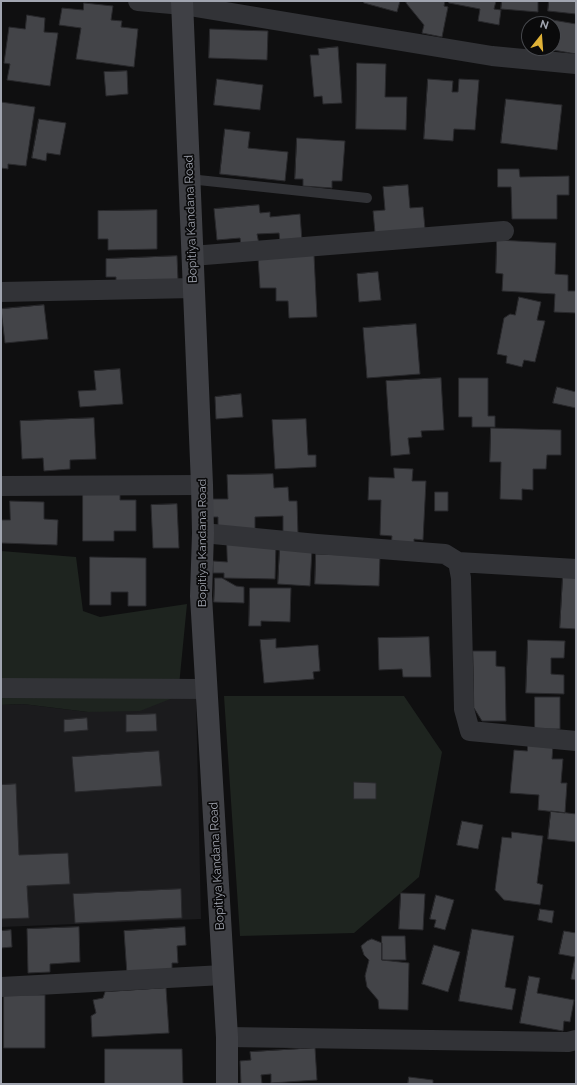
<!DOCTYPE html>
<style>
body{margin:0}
#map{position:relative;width:577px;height:1085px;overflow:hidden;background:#0f0f10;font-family:Raleway,sans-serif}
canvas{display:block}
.frame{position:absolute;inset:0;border:2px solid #a1a5b0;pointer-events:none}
.north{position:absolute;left:521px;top:16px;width:40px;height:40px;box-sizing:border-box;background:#0a0a0b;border:1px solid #46484d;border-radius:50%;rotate:17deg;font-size:11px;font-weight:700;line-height:16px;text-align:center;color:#a1a5b0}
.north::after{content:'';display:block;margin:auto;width:14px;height:18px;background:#e0b237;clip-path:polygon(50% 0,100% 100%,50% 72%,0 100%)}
</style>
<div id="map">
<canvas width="577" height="1085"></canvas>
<div class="frame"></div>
<div class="north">N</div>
</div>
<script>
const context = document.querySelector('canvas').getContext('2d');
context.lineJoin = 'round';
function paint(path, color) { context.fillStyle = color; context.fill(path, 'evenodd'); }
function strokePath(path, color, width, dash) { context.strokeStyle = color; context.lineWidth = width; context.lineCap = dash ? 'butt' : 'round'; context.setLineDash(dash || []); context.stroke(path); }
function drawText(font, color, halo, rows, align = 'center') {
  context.font = font + ' Raleway,sans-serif'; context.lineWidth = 3.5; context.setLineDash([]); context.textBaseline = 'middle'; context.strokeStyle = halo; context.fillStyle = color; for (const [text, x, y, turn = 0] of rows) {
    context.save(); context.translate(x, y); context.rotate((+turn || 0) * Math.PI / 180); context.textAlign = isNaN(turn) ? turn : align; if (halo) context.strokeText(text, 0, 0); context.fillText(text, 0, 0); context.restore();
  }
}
paint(new Path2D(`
 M178 696 196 699 201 919 1 927V705L23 704 88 712Z`), '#1b1b1d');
paint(new Path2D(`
 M1 551 76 557 83 611 100 617 187 604 178 696 140 711 88 712 23 704 1 705Z
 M224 696H404L442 752 419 877 354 933 240 936Z`), '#1e241f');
const building = new Path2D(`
 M364 1H400L397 12 364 3Z
 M407 1H445L444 6 448 7 442 37 422 33 424 25 406 3Z
 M449 1H496L494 9 501 10 499 25 478 21 480 9 449 3Z
 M502 1H538V12L501 9Z
 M549 1H576V14L548 11Z
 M84 3 113 6 111 20 122 21 121 27 138 29 134 67 76 59 81 28 59 25 62 8 83 10Z
 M27 15 45 18 44 32 58 33 50 86 7 80 10 64 4 63 9 27 25 29Z
 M541 18 576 24V54L542 48H553V24H540Z
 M210 29 268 31 267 60 209 58Z
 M338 47 342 103 323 104 322 96 314 97 310 55H319L318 49Z
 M357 63 386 64 385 97H407L406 130 356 129Z
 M127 71 128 94 106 96 104 72Z
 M217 79 263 85 260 110 214 105Z
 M428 79 453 81 452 92H458L459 79 479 80 475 130 454 129 453 141 424 139Z
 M506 99 562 105 557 150 501 143Z
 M1 102 35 107 26 166 8 164V169L1 168Z
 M39 119 66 123 60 155 47 153 46 161 32 158Z
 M225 129 250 132 248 148 288 152 285 181 220 174Z
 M297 138 345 141 342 181H332V188L303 186V179H295Z
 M498 169H519L520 177 569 176V195H557V219H512L511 187H498Z
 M408 185 410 208 423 207 425 229 375 233 373 211 385 210 383 187Z
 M259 205 260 213 270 212V217L300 214 302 241 280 242 279 233 257 234 259 244 241 245 240 238 217 240 214 209Z
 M157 210V249L108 250V239H98V211Z
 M497 240 556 243 555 274 568 275V291H576V313L554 312 555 294 502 291 503 274 496 273Z
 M314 255 317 317 289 318 288 301H276V288H260L258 257Z
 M177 256 178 280 116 283V277H106V259Z
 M378 272 381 300 359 302 357 274Z
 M519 297 541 302 537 320 545 321 535 362 524 360 522 367 506 363 507 356 497 354 504 318 510 314 515 315Z
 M44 305 48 339 5 343 1 309Z
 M416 324 420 374 367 378 363 328Z
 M120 369 123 404 80 407 78 391 96 390 94 371Z
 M441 378 444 430 421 431 422 437 408 438 410 454 391 456 386 381Z
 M459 378H488V416H495V427H472V417H459Z
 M557 387 576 392V408L553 403Z
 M241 394 243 417 216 419 215 397Z
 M94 418 96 459 70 460V469L44 471 43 458 22 459 20 421Z
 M306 419 308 455H316V467L275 469 272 420Z
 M491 428 561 430V455H547L546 469H533V490L522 489V500L500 499 501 462H490Z
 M394 468 413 469 412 481H426L423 540 414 539V548L391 547 392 536 380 535 381 500H368L369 477 394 478Z
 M273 474 274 488 288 487 289 501H297L298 534H283V516L255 517V530L218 528V517H212L211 499H228L227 475Z
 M435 492H448V511H435Z
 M83 494H120V500H136V531H114V541H83Z
 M10 501 44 502V519L58 520 57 545 1 543V520H10Z
 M177 504 179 548H153L151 505Z
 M227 544H276L275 579 224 578V573H213V561L227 562Z
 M280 546 312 549 310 586 278 584Z
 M316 554 380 556 379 586 315 584Z
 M90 557 146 558V606H128V592H111V605H90Z
 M563 575 576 576V629L560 628Z
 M215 578H222L236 586 244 587V603L214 602Z
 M250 588H291L290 622 261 621V626H249Z
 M429 637 431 677H403L402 669 379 670 378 638Z
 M276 639V648L318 645 320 671 313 672 314 679 264 683 260 640Z
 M528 640 565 641 564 658H551V674L564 675V694L526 693Z
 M473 651H496V666L505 667 506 721H482L474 708Z
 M535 697H560V729H535Z
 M156 714 157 731 126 732V715Z
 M87 718 88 730 64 732V720Z
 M528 742 553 745 552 759H563L561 783H567L565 813 538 810 539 795 510 793 514 750 527 751Z
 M159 751 162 786 75 792 72 757Z
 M354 782 376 783V799H354Z
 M16 784 19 855 68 853 70 884 27 886 29 918 1 919V785Z
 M551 811 576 814V842L548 839Z
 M462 821 483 825 478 849 457 845Z
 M512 832 543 836 537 883 543 885 540 905 504 900 495 890 502 837 511 838Z
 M181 889 182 918 75 923 73 894Z
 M401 893 425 894 423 930 399 929Z
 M436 895 454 900 445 930 434 927 436 920 430 919Z
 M540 909 554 911 552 923 538 920Z
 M79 927 80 962 50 964V972L28 973 27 929Z
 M185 927 186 945 177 946 178 963H172V972L127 975 124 931Z
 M472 929 514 936 505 987 516 989 512 1010 459 1001Z
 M11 930 12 947 1 948V931Z
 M564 931 576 933V980L571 979 575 957 559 954Z
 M382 936H405L406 960H382Z
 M372 939 382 943V960L409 963 408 1010 379 1009 378 1000 367 987 365 976 369 960 364 955 361 946 367 941Z
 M434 945 460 952 448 992 422 984Z
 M529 976 540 978 537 993 574 1000 570 1022 564 1021 563 1031 520 1023Z
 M166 988 169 1033 92 1037 91 1016 96 1013 93 1000 103 998 105 992Z
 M4 995H45V1048H4Z
 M315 1048 317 1080 271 1083V1074L261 1075 262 1084H241L240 1061 251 1060 250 1052Z
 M105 1049H182L183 1084H105Z
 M409 1077 433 1080V1084H408Z`);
paint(building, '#434448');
strokePath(building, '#29292c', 1);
strokePath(new Path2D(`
 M189 179 367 198`), '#323337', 10);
strokePath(new Path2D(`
 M138 1 183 5 492 56 576 64
 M192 256 504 231
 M1 292 194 288
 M1 486 202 485
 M203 533 317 544 445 554 458 562 461 578 464 709 470 731 576 741
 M458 562 576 569
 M1 688 206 689
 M1 987 223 975
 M227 1037 568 1042 576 1040`), '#323337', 20);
strokePath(new Path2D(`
 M182 1 202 485 203 533 201 596 227 1037V1084`), '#3f4045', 22);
drawText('12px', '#a1a5b0', '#0a0a0b', [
 ["Bopitiya Kandana Road",191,219,-92],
 ["Bopitiya Kandana Road",202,543,-90],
 ["Bopitiya Kandana Road",217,866,-93]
]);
</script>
